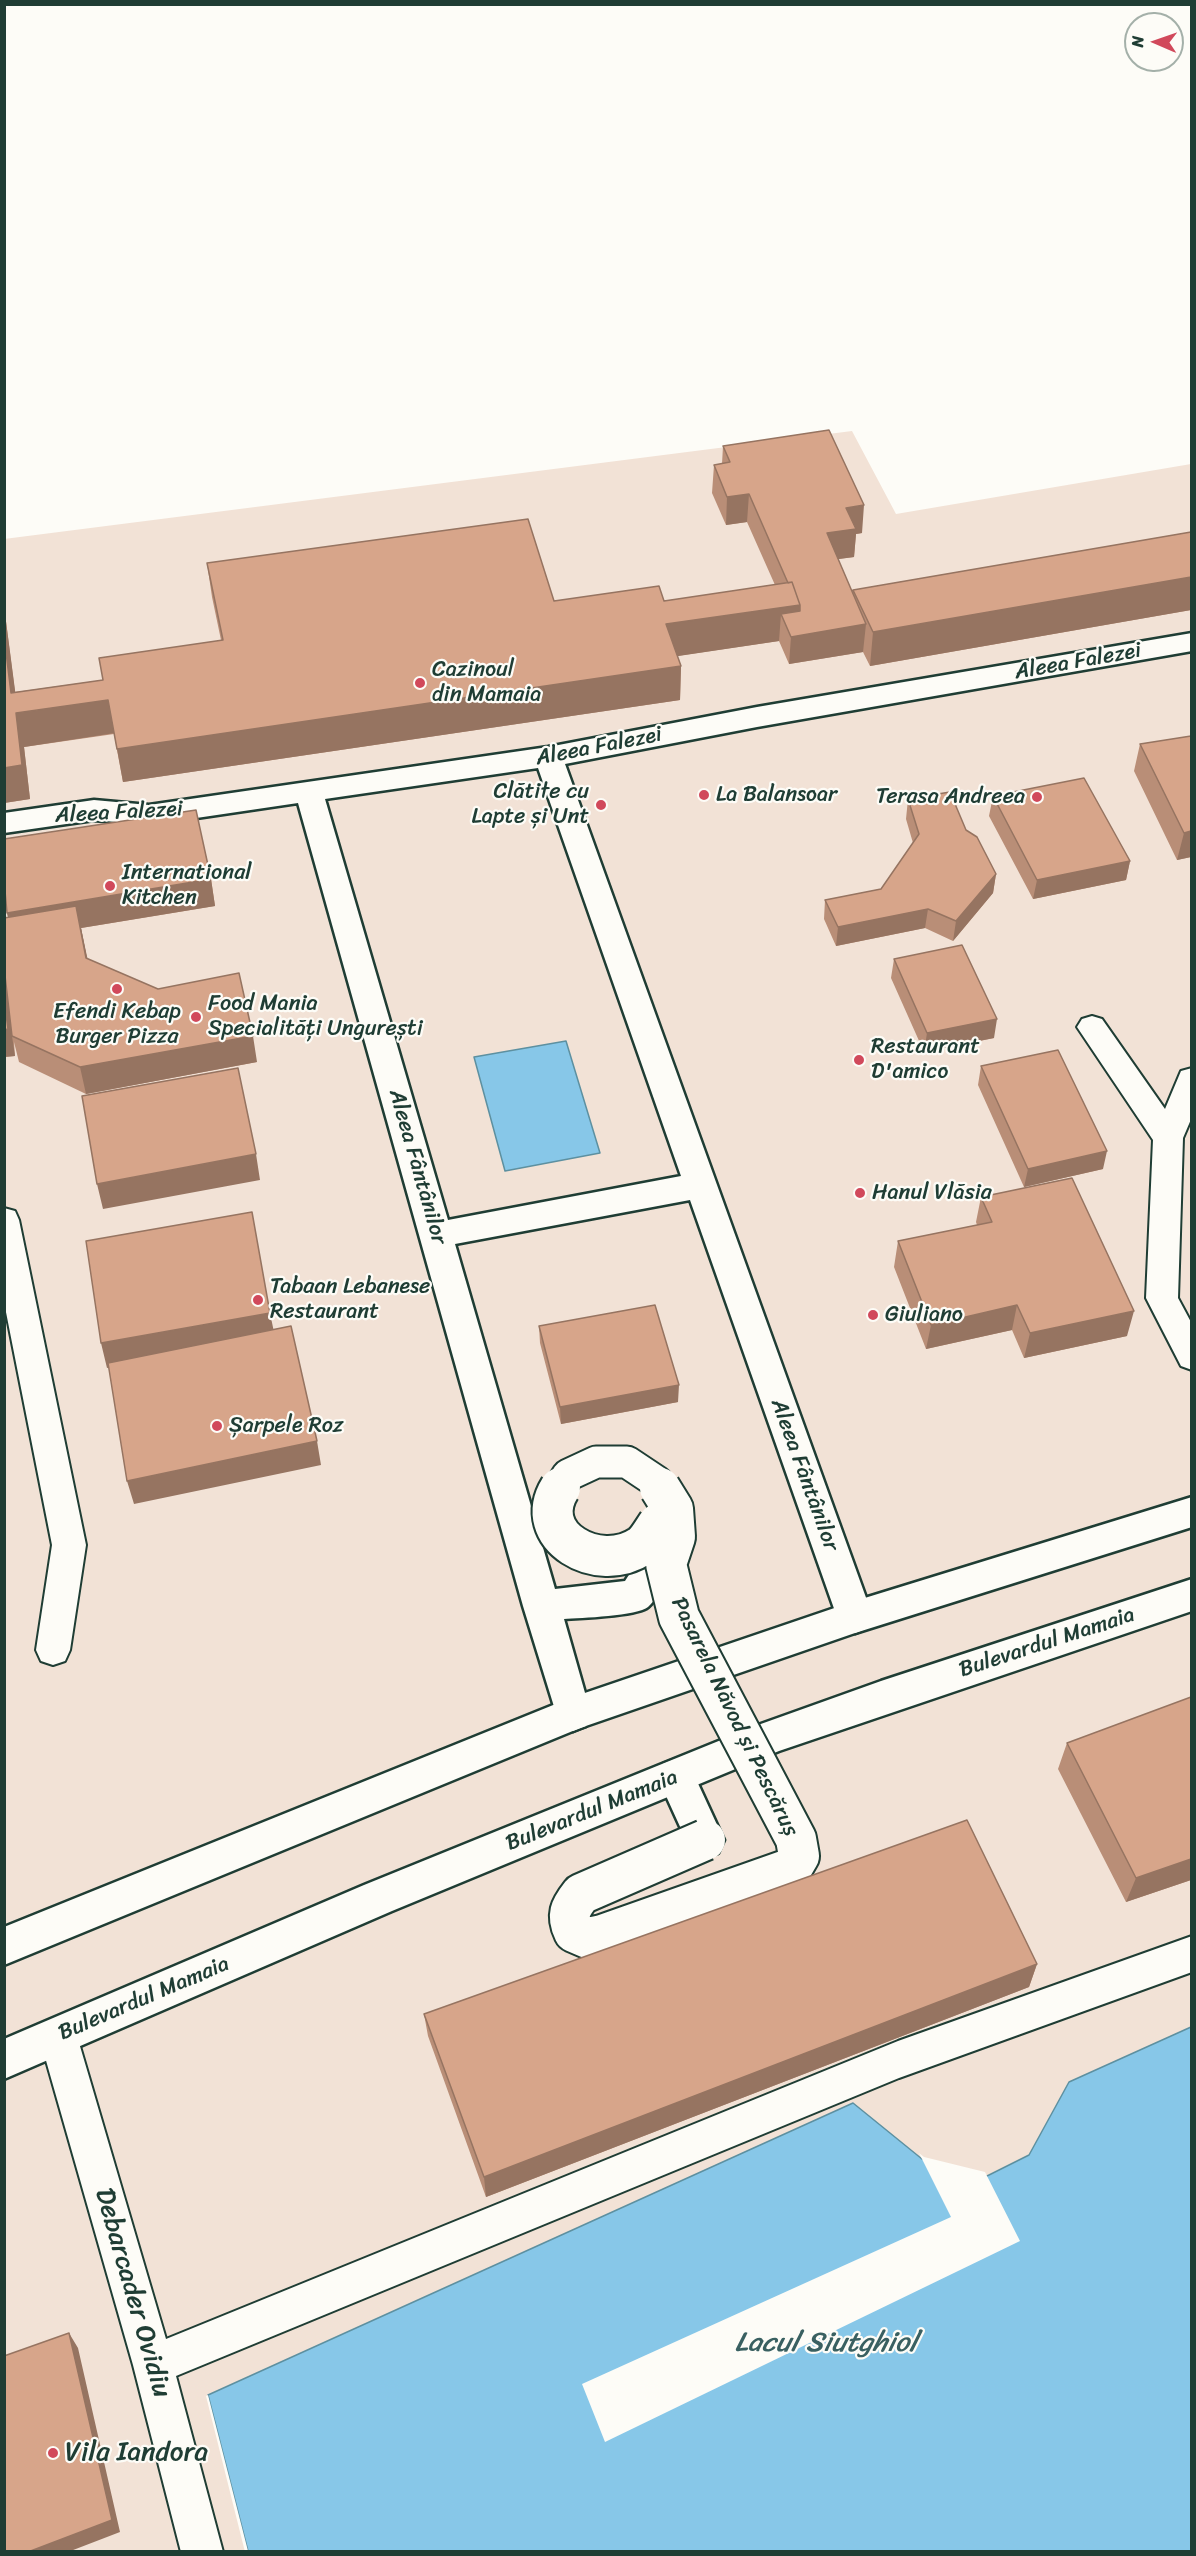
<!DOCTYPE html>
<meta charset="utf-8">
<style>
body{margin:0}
#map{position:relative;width:1196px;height:2556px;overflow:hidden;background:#fdfcf7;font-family:Sriracha,sans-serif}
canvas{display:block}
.frame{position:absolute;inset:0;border:6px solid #1f3d34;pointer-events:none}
.north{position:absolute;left:1124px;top:12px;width:60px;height:60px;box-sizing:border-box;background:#fdfcf7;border:2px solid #a4b0a9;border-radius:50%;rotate:272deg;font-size:16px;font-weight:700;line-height:24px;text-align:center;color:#1f3d34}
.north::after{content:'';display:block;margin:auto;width:21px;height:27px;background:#d1495b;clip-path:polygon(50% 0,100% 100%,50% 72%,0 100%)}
</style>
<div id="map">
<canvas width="1196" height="2556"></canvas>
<div class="frame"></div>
<div class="north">N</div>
</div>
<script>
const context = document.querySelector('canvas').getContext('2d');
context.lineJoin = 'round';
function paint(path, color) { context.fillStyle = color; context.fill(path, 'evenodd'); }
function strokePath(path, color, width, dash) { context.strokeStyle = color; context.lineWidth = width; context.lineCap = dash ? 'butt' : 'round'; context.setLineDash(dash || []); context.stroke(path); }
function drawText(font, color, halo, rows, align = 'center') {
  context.font = font + ' Sriracha,sans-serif'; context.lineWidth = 4.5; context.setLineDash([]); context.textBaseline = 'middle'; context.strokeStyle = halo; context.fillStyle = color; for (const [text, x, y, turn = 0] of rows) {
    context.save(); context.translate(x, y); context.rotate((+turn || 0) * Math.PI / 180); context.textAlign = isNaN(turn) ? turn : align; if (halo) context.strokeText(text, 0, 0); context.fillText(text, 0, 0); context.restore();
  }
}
paint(new Path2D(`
 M852 431 896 514 1191 464V2027L1069 2082 1029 2155 986 2176 922 2159 853 2103 209 2395 248 2551H5L4 539Z`), '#f2e2d6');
const water = new Path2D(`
 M566 1041 600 1153 505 1171 474 1057Z
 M1191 2027V2551H248L208 2395 853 2103 922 2159 987 2176 1029 2155 1069 2082Z`);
paint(water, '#87c7e8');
strokePath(water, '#5d90a0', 1.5);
paint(new Path2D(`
 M919 2153 924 2157 985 2172 1020 2241 605 2442 582 2384 951 2217Z
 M208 2395 248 2551 245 2552 206 2396Z`), '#fdfcf7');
const service = new Path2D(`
 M1092 1016 1102 1019 1165 1109 1181 1071 1192 1068V1117L1183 1138 1178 1298 1192 1324V1370L1181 1366 1146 1298 1153 1140 1077 1027 1082 1019Z
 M4 1208 15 1211 19 1220 86 1545 70 1650 65 1661 53 1665 41 1661 36 1650 52 1545 4 1302Z
 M1192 1936V1972L899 2078 176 2376 223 2552H181L133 2365 39 2036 45 2023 58 2017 71 2023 77 2036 166 2339 898 2041Z`);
const pedestrian = new Path2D(`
 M1192 633V651L757 727 565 764 873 1617 868 1628 855 1633 842 1628 837 1617 690 1200 455 1244 555 1589 625 1581 639 1559 654 1524 666 1520 678 1524 684 1535C678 1550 660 1598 648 1607 638 1616 580 1618 564 1619L591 1714 586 1726 573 1731 560 1726 523 1606 298 803 149 825 94 820 4 833V813L94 800 149 805 548 747 757 707ZM538 768 681 1176 448 1220 325 799Z
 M676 1759 689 1764 724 1840 718 1853 705 1858 692 1853 657 1776 663 1764Z`);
const secondary = new Path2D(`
 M1192 1497V1527L855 1633 580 1728 4 1965V1927L573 1697 855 1601Z
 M1192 1579V1611L779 1751 392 1911 4 2079V2039L364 1885 758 1725 881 1681Z`);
strokePath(service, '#1f3d34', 4);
strokePath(pedestrian, '#1f3d34', 5);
strokePath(secondary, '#1f3d34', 5);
paint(service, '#fdfcf7');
paint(pedestrian, '#fdfcf7');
paint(secondary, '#fdfcf7');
const pedestrianBridgeFar1 = new Path2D(`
 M559 1489 568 1475 596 1462H627L657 1482 661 1489`);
const pedestrianBridge = new Path2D(`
 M560 1488C530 1536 598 1575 641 1546 648 1541 653 1531 658 1524
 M660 1488 673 1509 675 1537 666 1564 679 1617 796 1839 799 1856 792 1868 602 1935 588 1938 574 1932C566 1915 570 1908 581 1894L705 1840`);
strokePath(pedestrianBridgeFar1, '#1f3d34', 35, []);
strokePath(pedestrianBridge, '#1f3d34', 44, []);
strokePath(pedestrianBridgeFar1, '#fdfcf7', 31);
strokePath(pedestrianBridge, '#fdfcf7', 40);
paint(new Path2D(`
 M723 446 862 533 856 534 854 557 838 559 853 594V590L1191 532V610L870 666 863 652 789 664 779 641 677 656 681 666 680 700 123 782 114 734 24 747 30 799 4 803V606L15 692 103 680 221 640 212 597 207 563 554 601H664L775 585 747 522 726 525 712 493 714 465 722 464Z
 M1191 736V857L1177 860 1134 771 1140 744Z
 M993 796 1130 861 1126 880 1033 899 989 816Z
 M908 799 966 830 996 874 993 893 953 941 925 928 836 946 824 919 825 900 881 889 913 843 906 819Z
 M211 879 215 906 81 928 87 958 257 1062 86 1094 19 1062 14 1042 15 1056 4 1057 8 917 7 913Z
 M894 959 994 1038 924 1052 891 978Z
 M981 1066 1103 1169 1024 1187 978 1085Z
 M981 1197 1127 1336 1024 1358 1012 1330 926 1349 894 1267 898 1241 977 1225 976 1222Z
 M539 1326 678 1402 561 1424 540 1343Z
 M1067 1743 1191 1880 1126 1902 1058 1769Z
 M1037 1964 1029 1987 486 2197 428 2036 424 2014Z`), '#b98e77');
paint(new Path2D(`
 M749 494 747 522 726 525 727 497Z
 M864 505 862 533 856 534 854 557 824 561 827 533 846 508Z
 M1191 577V610L870 666 873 632Z
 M800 605 866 624 863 652 789 664 791 637 781 614 779 641 665 658 666 624Z
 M4 606 18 713 108 700 115 733 24 747 30 799 4 803V768L11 693 4 636Z
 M681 666 680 700 123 782 117 749Z
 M1191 831V857L1177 860 1184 833Z
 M1130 861 1126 880 1033 899 1037 880Z
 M996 874 993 893 953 941 956 921Z
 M211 879 215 906 81 928 93 985 14 940 7 913Z
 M928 909 925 928 836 946 838 927Z
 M4 964 12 1036 15 1056 4 1057Z
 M997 1019 994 1038 924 1052 927 1033Z
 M253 1036 257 1062 86 1094 80 1067Z
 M1107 1151 1103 1169 1024 1187 1028 1169Z
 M256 1154 260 1180 103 1209 97 1184Z
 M1017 1305 1012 1330 926 1349 931 1325Z
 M1134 1311 1127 1336 1024 1358 1030 1333Z
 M270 1313 275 1337 107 1368 101 1343Z
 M679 1385 678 1402 561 1424 560 1407Z
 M317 1441 321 1465 134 1504 127 1481Z
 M1191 1859V1880L1126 1902 1136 1878Z
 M1037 1964 1029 1987 486 2197 484 2177Z
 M69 2333 78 2348 120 2532 68 2552H28Z`), '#967461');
const building = new Path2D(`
 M829 430 864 505 846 508 856 529 827 533 866 624 791 637 781 614 800 611V605L792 582 788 583 749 494 727 497 714 465 730 462 723 446Z
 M528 519 554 601 659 586 664 601 792 582 800 605 666 624 681 666 117 749 108 700 16 713 22 765 4 768V636L11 693 103 680 99 658 223 640 207 563Z
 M1191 532V577L873 632 853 590Z
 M1191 736V831L1184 833 1140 744Z
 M1084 778 1130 861 1037 880 993 796Z
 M950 792 966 830 977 837 996 874 956 921 928 909 838 927 825 900 881 889 919 834 908 799Z
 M196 810 211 879 7 913 4 880V839Z
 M76 906 86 958 158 989 239 973 253 1036 80 1067 12 1036 4 967V918Z
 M962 945 997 1019 927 1033 894 959Z
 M4 999 8 1029 4 1030Z
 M1058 1050 1107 1151 1028 1169 981 1066Z
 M238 1068 256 1154 97 1184 82 1096Z
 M1072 1178 1134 1311 1030 1333 1017 1305 931 1325 898 1241 992 1222 981 1197Z
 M252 1212 270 1313 101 1343 86 1241Z
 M655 1305 679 1385 560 1407 539 1326Z
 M291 1326 317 1441 127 1481 108 1363Z
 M1191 1697V1859L1136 1878 1067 1743Z
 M967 1820 1037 1964 484 2177 424 2014Z
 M69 2333 112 2520 28 2552H4V2356Z`);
paint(building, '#d7a58a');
strokePath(building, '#967461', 1.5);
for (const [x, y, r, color] of [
 [420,683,6,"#d1495b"],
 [704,795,6,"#d1495b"],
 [1037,797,6,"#d1495b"],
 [601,805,6,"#d1495b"],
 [110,886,6,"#d1495b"],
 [117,989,6,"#d1495b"],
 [196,1017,6,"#d1495b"],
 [859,1060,6,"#d1495b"],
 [860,1193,6,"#d1495b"],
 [258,1300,6,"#d1495b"],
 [873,1315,6,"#d1495b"],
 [217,1426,6,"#d1495b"],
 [53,2453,6,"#d1495b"]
]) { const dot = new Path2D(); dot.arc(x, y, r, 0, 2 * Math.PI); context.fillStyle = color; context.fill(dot); strokePath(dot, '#fdfcf7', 2); }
drawText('22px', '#1f3d34', '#fdfcf7', [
 ["Aleea Falezei",1078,662,-10],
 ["Aleea Falezei",599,747,-11],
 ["Aleea Falezei",119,813,-3],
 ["Aleea Fântânilor",417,1167,74],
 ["Aleea Fântânilor",804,1475,70],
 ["Bulevardul Mamaia",1047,1643,-18],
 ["Pasarela Năvod și Pescăruș",734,1717,64],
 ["Bulevardul Mamaia",592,1811,-22],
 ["Bulevardul Mamaia",144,1999,-23]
]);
drawText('22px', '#1f3d34', '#fdfcf7', [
 ["Cazinoul",432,670],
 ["din Mamaia",432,695],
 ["Clătite cu",589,792,"right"],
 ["Lapte și Unt",589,817,"right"],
 ["La Balansoar",716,795],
 ["Terasa Andreea",1025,797,"right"],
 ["International",122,873],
 ["Kitchen",122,898],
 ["Food Mania",208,1004],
 ["Specialități Ungurești",208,1029],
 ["Efendi Kebap",117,1012,"center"],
 ["Burger Pizza",117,1037,"center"],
 ["Restaurant",871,1047],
 ["D'amico",871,1072],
 ["Hanul Vlăsia",872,1193],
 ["Tabaan Lebanese",270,1287],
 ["Restaurant",270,1312],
 ["Giuliano",885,1315],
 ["Șarpele Roz",229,1426]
], 'left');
drawText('27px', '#1f3d34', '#fdfcf7', [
 ["Debarcader Ovidiu",132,2293,74]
]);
drawText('27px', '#1f3d34', '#fdfcf7', [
 ["Vila Iandora",65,2453]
], 'left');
drawText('italic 28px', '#396061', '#fdfcf7', [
 ["Lacul Siutghiol",826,2344]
]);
</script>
